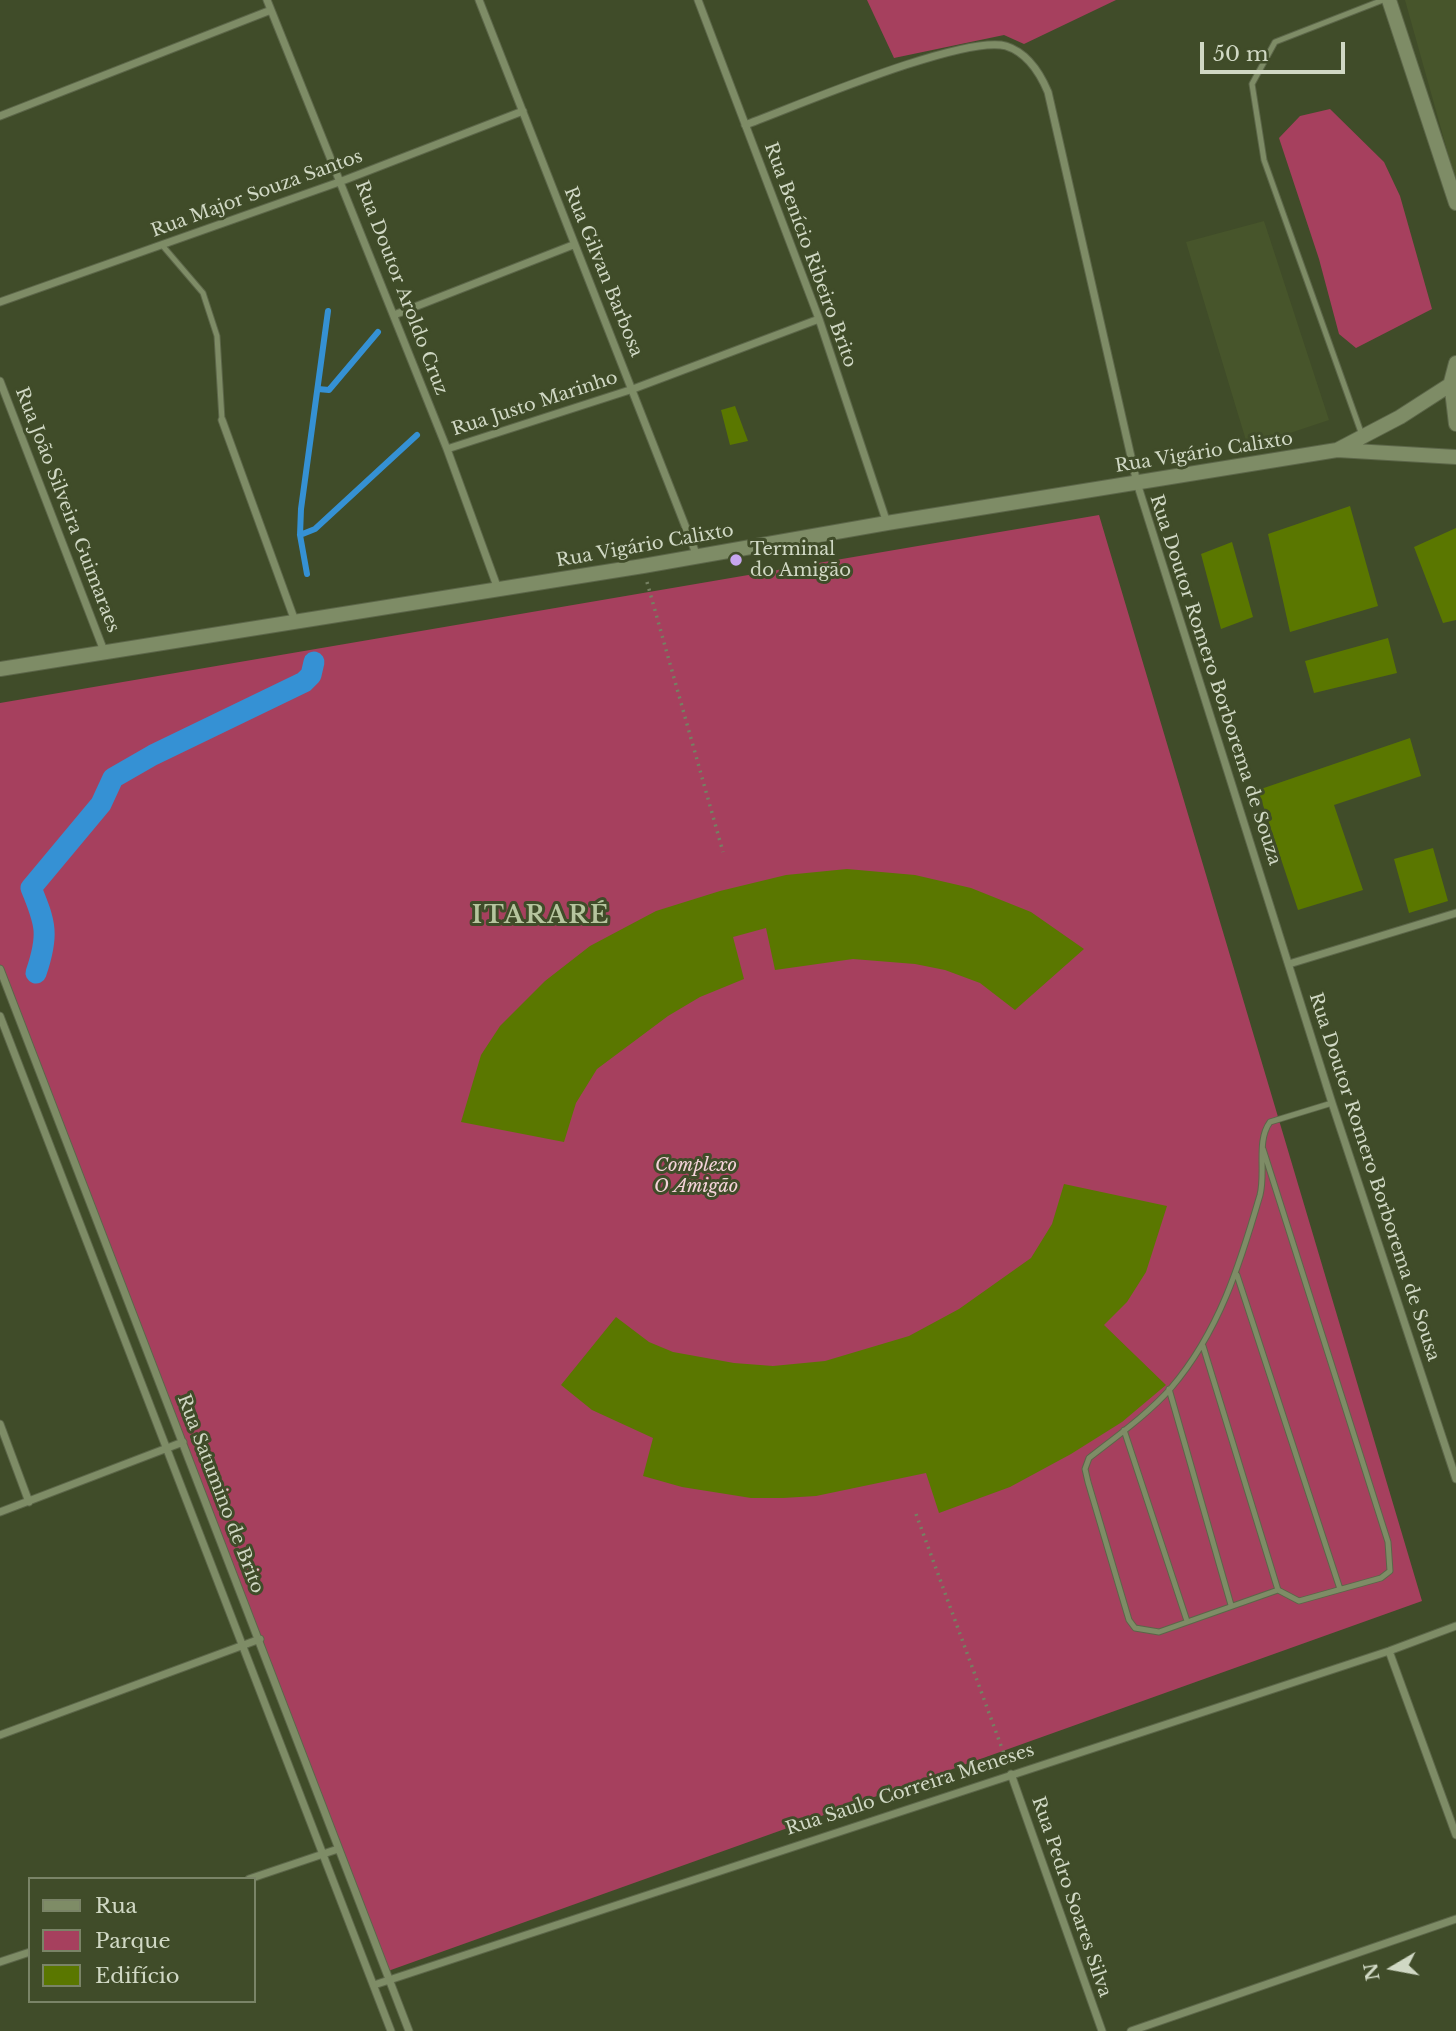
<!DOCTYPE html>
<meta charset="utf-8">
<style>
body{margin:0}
#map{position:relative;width:1456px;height:2031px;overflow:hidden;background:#404c29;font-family:"Libre Baskerville",serif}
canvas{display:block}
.legend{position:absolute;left:28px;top:1877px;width:228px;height:126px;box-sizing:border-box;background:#404c29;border:2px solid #7a8467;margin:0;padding:9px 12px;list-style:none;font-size:21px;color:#d0d8c4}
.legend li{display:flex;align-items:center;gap:14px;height:35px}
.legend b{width:35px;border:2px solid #7a8467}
.north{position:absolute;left:1358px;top:1933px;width:70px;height:70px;-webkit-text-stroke:5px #404c29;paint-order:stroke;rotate:260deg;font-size:19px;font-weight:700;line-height:28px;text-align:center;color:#d0d8c4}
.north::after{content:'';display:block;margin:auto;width:24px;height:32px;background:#d0d8c4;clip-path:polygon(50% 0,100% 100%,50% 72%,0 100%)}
.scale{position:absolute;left:1200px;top:42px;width:145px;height:32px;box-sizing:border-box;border:4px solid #d0d8c4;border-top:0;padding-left:9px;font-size:21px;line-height:24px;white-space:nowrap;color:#d0d8c4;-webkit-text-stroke:5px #404c29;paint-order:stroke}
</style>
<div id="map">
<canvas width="1456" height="2031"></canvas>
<ul class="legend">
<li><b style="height:9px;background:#7e8c66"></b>Rua</li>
<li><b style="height:19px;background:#a6405e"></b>Parque</li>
<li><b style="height:19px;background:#5a7700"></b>Edifício</li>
</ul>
<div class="north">N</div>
<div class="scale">50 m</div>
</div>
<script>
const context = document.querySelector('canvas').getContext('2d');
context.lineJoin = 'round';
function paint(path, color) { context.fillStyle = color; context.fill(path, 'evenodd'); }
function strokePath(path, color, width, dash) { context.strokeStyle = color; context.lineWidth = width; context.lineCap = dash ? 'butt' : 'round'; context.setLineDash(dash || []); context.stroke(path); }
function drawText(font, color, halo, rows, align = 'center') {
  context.font = font + ' "Libre Baskerville",serif'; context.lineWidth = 6; context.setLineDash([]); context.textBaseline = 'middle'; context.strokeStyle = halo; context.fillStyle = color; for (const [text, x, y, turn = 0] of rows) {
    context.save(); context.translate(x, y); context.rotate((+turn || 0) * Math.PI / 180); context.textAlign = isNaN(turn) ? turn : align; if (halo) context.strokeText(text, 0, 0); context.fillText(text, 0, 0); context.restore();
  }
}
paint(new Path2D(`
 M1405 0H1456V182Z
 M1264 221 1329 420 1248 447 1186 242Z`), '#47552b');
paint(new Path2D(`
 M867 0H1116L1024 44 1004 35 894 58Z
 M1330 109 1384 162 1400 196 1432 309 1356 348 1339 334 1319 259 1279 138 1300 116Z
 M1099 515 1422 1601 388 1971 0 974V703Z`), '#a6405e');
strokePath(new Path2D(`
 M318 389 329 390 378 332
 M300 535 315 529 417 435
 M307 574 300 535 301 509 328 311`), '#3591d4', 6);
strokePath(new Path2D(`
 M36 973C49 935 46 924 31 888L101 804 113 778 153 755 304 682 311 675 314 662`), '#3591d4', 21);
paint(new Path2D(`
 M735 406 748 441 730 445 721 410Z
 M1350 506 1378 606 1290 632 1268 534Z
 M1456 528V620L1443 623 1414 547Z
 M1232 542 1253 617 1221 629 1201 554Z
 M1388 638 1397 673 1314 693 1305 661Z
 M1410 738 1421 776 1334 805 1363 890 1298 910 1258 790Z
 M1433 848 1448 901 1409 913 1394 859Z
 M847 869 915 875 971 888 1031 912 1084 949 1015 1010 980 983 945 970 915 964 853 959 775 970 766 928 733 937 744 979 700 997 668 1016 597 1069 576 1103 564 1142 461 1122 481 1055 500 1026 545 981 590 946 656 911 720 891 786 875Z
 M1064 1184 1167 1206 1146 1272 1127 1302 1104 1325 1166 1385 1122 1422 1071 1454 1010 1487 939 1513 926 1473 816 1496 783 1498H751L682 1487 643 1476 653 1438 592 1410 561 1385 616 1317 649 1342 673 1352 734 1363 773 1366 825 1361 909 1336 959 1309 1031 1258 1052 1224Z`), '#5a7700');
const lane = new Path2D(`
 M162 245 203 293 217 336 222 420
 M1362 435 1264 160 1252 84 1275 42 1383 0
 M1263 1149 1388 1542 1390 1571 1381 1578 1299 1601 1278 1590 1159 1632 1135 1628 1129 1620 1088 1482 1085 1469 1089 1458C1117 1436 1148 1414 1171 1388 1219 1332 1240 1264 1260 1195 1266 1172 1256 1141 1270 1122L1332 1103
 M1237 1275 1340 1589
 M1203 1346 1278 1590
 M1169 1389 1231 1605
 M1124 1430 1187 1621`);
const street = new Path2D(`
 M267 0 447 449 498 589
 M479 0 697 556
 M698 0 819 319 887 523
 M0 116 271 10
 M745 125C794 107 964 34 1006 46 1028 53 1040 73 1048 92L1137 483 1332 1103 1456 1479
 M0 302 342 181 523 111
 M394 315 573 245
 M0 381 104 651
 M222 420 295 621
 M447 449 633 389 819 319
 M1289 964 1456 913
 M0 969 409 2031
 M0 1016 391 2031
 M0 1424 29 1502
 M0 1512 183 1442
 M1389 1651 1456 1835
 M0 1735 260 1639
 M1011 1774 1102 2031
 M249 1879 338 1849
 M0 1962 30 1952
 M374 1985 1389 1651 1456 1626
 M1131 2031 1456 1919`);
const secondary = new Path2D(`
 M1389 0 1456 203
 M1456 363 1451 382 1456 424
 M1337 450 1400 417 1456 381
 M0 669 643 566 887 523 1337 450 1456 457`);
strokePath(lane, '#5c6649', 7);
strokePath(street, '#5c6649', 9);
strokePath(secondary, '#5c6649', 16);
strokePath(new Path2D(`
 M647 582 723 852
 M916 1514 1007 1762`), '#758062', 3.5, [2, 5]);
strokePath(lane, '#7e8c66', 5);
strokePath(street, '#7e8c66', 7);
strokePath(secondary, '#7e8c66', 14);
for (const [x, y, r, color] of [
 [736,560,7,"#c7a6ef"]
]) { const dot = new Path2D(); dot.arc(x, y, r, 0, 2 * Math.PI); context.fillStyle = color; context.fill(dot); strokePath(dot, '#404c29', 2.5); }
drawText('18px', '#d0d8c4', '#404c29', [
 ["Rua Major Souza Santos",257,194,-20],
 ["Rua Benício Ribeiro Brito",810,255,70],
 ["Rua Gilvan Barbosa",603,272,68],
 ["Rua Doutor Aroldo Cruz",401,288,69],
 ["Rua Justo Marinho",535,404,-18],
 ["Rua Vigário Calixto",1204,453,-9],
 ["Rua João Silveira Guimaraes",67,510,69],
 ["Rua Vigário Calixto",645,546,-10],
 ["Rua Doutor Romero Borborema de Souza",1215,680,72],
 ["Rua Doutor Romero Borborema de Sousa",1374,1177,72],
 ["Rua Satumino de Brito",220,1494,69],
 ["Rua Saulo Correira Meneses",910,1790,-18],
 ["Rua Pedro Soares Silva",1071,1897,71]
]);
drawText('18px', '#d0d8c4', '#404c29', [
 ["Terminal",750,550],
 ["do Amigão",750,571]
], 'left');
drawText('italic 18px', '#f5d3da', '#404c29', [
 ["Complexo",696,1166],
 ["O Amigão",696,1187]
]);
context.letterSpacing = '2px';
drawText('bold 24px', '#b6c59e', '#404c29', [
 ["ITARARÉ",541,916]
]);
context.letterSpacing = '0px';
</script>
